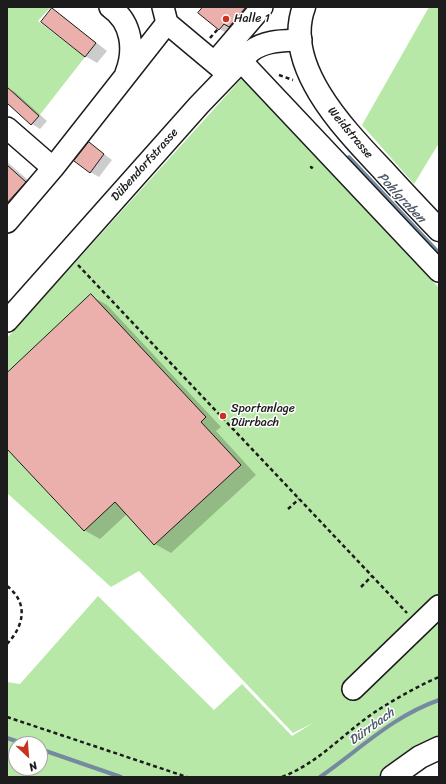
<!DOCTYPE html>
<meta charset="utf-8">
<style>
body{margin:0}
#map{position:relative;width:446px;height:784px;overflow:hidden;background:#fff;font-family:Sriracha,sans-serif}
canvas{display:block}
.frame{position:absolute;inset:0;border:8px solid #1c1c1c;pointer-events:none}
.north{position:absolute;left:8px;top:736px;width:40px;height:40px;box-sizing:border-box;background:#fff;border:1px solid #a4a4a4;border-radius:50%;rotate:154deg;font-size:11px;font-weight:700;line-height:16px;text-align:center;color:#1c1c1c}
.north::after{content:'';display:block;margin:auto;width:14px;height:18px;background:#c8321e;clip-path:polygon(50% 0,100% 100%,50% 72%,0 100%)}
</style>
<div id="map">
<canvas width="446" height="784"></canvas>
<div class="frame"></div>
<div class="north">N</div>
</div>
<script>
const context = document.querySelector('canvas').getContext('2d');
context.lineJoin = 'round';
function paint(path, color) { context.fillStyle = color; context.fill(path, 'evenodd'); }
function strokePath(path, color, width, dash) { context.strokeStyle = color; context.lineWidth = width; context.lineCap = dash ? 'butt' : 'round'; context.setLineDash(dash || []); context.stroke(path); }
function drawText(font, color, halo, rows, align = 'center') {
  context.font = font + ' Sriracha,sans-serif'; context.lineWidth = 3; context.setLineDash([]); context.textBaseline = 'middle'; context.strokeStyle = halo; context.fillStyle = color; for (const [text, x, y, turn = 0] of rows) {
    context.save(); context.translate(x, y); context.rotate((+turn || 0) * Math.PI / 180); context.textAlign = isNaN(turn) ? turn : align; if (halo) context.strokeText(text, 0, 0); context.fillText(text, 0, 0); context.restore();
  }
}
paint(new Path2D(`
 M7 7H51L38 21 85 57 39 116 7 87Z
 M429 7H439V143L414 184 362 125Z
 M242 78 439 288V748L392 777H7V682L20 684 98 596 214 710 242 684 292 736 313 723 293 733 139 571 111 587 7 493V338ZM16 744H40V768H16Z`), '#b8e8a7');
paint(new Path2D(`
 M204 7H270L236 39 220 29 199 13Z
 M52 10 64 17 107 51 97 63 85 56Z
 M7 88 15 92 47 121 40 129 32 124 7 102Z
 M89 143 112 160 99 177 90 172Z
 M7 162 41 191 7 233Z
 M91 296 107 305 221 427 216 431 256 475 171 553 155 544 127 514 100 539 84 530 7 447V374Z`), '#0003');
strokePath(new Path2D(`
 M349 157 439 253
 M7 738 25 744
 M40 749 121 777
 M320 777C359 750 393 716 439 700`), '#758aa0', 4);
const building = new Path2D(`
 M203 7H246L229 27 224 24 219 30 198 13Z
 M52 8 96 43 85 57 41 22Z
 M7 87 39 116 31 125 7 103Z
 M89 142 104 154 90 173 74 161Z
 M7 165 26 182 7 203Z
 M91 294 206 417 201 422 241 465 154 545 115 502 84 531 7 449V373Z`);
paint(building, '#ebb0ab');
strokePath(building, '#1c1c1c', 1);
const minor = new Path2D(`
 M110 7C132 22 135 50 126 73
 M167 23 228 74
 M241 61 439 271
 M215 62 262 7
 M7 128 53 168
 M7 222 53 168 167 23 163 7
 M7 321 199 105 251 51C266 40 283 41 301 40
 M353 689 439 606`);
const major = new Path2D(`
 M304 7C282 66 346 131 382 169 401 190 420 210 439 230`);
const highway = new Path2D(`
 M392 777 420 757 439 748`);
strokePath(minor, '#1c1c1c', 24);
strokePath(major, '#1c1c1c', 25);
strokePath(highway, '#1c1c1c', 25);
strokePath(new Path2D(`
 M210 38 218 29
 M279 75 293 80
 M313 168 311 167 313 169
 M78 265 407 613
 M288 509 299 499
 M7 586C29 603 24 626 7 644
 M361 587 372 576
 M7 717 187 777
 M282 777C318 763 342 735 372 714 393 700 416 687 439 677`), '#1c1c1c', 2.5, [4, 3]);
strokePath(minor, '#fff', 21);
strokePath(major, '#fff', 22);
strokePath(highway, '#fff', 22);
for (const [x, y, r, color] of [
 [226,19,4,"#c8321e"],
 [223,416,4,"#c8321e"]
]) { const dot = new Path2D(); dot.arc(x, y, r, 0, 2 * Math.PI); context.fillStyle = color; context.fill(dot); strokePath(dot, '#fff', 1.5); }
drawText('12px', '#1c1c1c', '#fff', [
 ["Halle 1",234,19],
 ["Sportanlage",231,409],
 ["Dürrbach",231,423]
], 'left');
drawText('12px', '#1c1c1c', '#fff', [
 ["Weidstrasse",350,133,50],
 ["Dübendorfstrasse",145,165,-48]
]);
drawText('italic 13px', '#505c69', '#fff', [
 ["Pohlgraben",401,198,47],
 ["Dürrbach",372,727,-36]
]);
</script>
